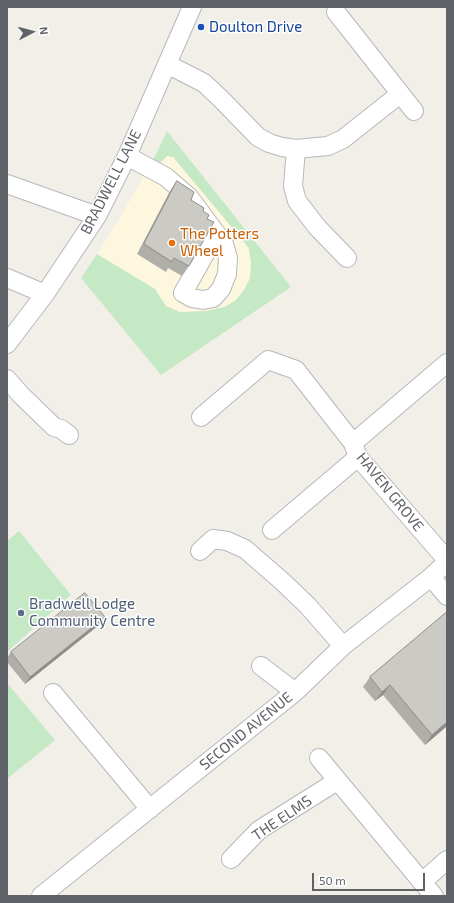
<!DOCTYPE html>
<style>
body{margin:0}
#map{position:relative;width:454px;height:903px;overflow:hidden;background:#f1efe8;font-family:"Exo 2",sans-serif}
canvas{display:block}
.frame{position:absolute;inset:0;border:8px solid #5f6368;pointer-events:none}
.north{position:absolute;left:12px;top:12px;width:40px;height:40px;-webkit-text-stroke:3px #fff;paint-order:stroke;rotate:84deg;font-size:11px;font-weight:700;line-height:16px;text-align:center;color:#5f6368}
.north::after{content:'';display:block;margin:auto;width:14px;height:18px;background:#5f6368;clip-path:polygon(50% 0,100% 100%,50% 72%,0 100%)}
.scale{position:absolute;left:312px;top:873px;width:113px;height:18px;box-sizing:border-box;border:2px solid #5f6368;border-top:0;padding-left:5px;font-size:12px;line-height:14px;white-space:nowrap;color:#5f6368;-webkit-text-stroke:3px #fff;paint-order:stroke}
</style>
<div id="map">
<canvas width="454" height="903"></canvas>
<div class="frame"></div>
<div class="north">N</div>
<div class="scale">50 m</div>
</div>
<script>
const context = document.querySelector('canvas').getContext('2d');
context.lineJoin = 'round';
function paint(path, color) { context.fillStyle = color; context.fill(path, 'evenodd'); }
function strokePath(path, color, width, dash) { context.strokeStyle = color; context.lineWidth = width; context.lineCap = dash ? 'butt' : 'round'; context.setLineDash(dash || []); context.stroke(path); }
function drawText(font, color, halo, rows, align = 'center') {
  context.font = font + ' "Exo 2",sans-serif'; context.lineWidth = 3; context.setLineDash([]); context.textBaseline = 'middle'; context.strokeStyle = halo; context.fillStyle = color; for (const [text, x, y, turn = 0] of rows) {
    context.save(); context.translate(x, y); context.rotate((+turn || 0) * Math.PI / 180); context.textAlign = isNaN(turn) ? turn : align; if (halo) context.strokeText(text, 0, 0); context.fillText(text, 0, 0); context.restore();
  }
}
paint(new Path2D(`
 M167 131 291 287 161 375 81 278 97 254 125 209 152 162Z`), '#fef7e0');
paint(new Path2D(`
 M167 131 291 287 161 375 81 278 97 254 155 289 166 306 180 312 206 311 224 307 235 301 244 290 250 278 251 263 249 249 245 243 173 157 167 156 160 163H155L152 162Z
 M19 531 71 595 7 652V541Z
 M7 683 55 740 7 779Z`), '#c5e8c5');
const minor = new Path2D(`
 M336 12 414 111
 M167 64 204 83 221 99 258 137 269 143 282 147 296 149 328 146 343 139 400 94
 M296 149 293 186 297 201 317 227 347 258
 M127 156 166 177 189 197 224 244 228 258 227 274 221 289 213 298 203 300 192 298 183 293 216 234
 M7 184 97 216
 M7 278 45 294
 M7 344 45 294 97 216 127 156 192 7
 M447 363 353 443 358 457 447 560
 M7 379 21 395 54 427 61 429 69 435
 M201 417 268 360 296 370 353 443
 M272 530 358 457
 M200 551 213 539 227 541 245 549 283 582 308 606 343 646
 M431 577 447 596
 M261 666 295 692
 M53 693 150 809
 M319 758 422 882
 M231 859 259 830 337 781
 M41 896 295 692 343 646 431 577 447 562
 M434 896 422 882 447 860`);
strokePath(minor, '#b5b8bc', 20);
strokePath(minor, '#fff', 18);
paint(new Path2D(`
 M177 181 191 200 203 211 189 266 182 276 168 268 166 272 137 254 170 191Z
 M447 612V726L425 745 383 695 375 701 363 687 370 677Z
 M105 617 99 625 25 684 7 662V658L11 652Z`), '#afaea9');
paint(new Path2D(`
 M105 617 99 625 25 684 30 677Z
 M390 685 383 695 375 701 382 692Z
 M447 722V726L425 745 432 735Z`), '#8f8d8a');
const building = new Path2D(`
 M177 181 194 192 191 200 204 208 203 211 209 215 207 219 214 222 189 266 174 258 172 262 144 244Z
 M85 593 105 617 30 677 11 652Z
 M447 612V722L432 735 390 685 382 692 370 677Z`);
paint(building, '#cccac5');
strokePath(building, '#8f8d8a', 1);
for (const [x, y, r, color] of [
 [201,27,4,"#1a4fb4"],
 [172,243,4,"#e8710a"],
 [21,613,4,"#5c6f8a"]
]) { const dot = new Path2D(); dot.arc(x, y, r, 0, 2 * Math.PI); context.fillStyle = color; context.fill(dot); strokePath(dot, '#fff', 1.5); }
drawText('15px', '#164399', '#fff', [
 ["Doulton Drive",209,27]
], 'left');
drawText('15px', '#5f6368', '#fff', [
 ["BRADWELL LANE",111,182,-63],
 ["HAVEN GROVE",390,492,51],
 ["SECOND AVENUE",246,731,-39],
 ["THE ELMS",282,818,-34]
]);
drawText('15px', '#c56008', '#fff', [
 ["The Potters",180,234],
 ["Wheel",180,251]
], 'left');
drawText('15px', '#4e5e75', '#fff', [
 ["Bradwell Lodge",29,604],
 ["Community Centre",29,621]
], 'left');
</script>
